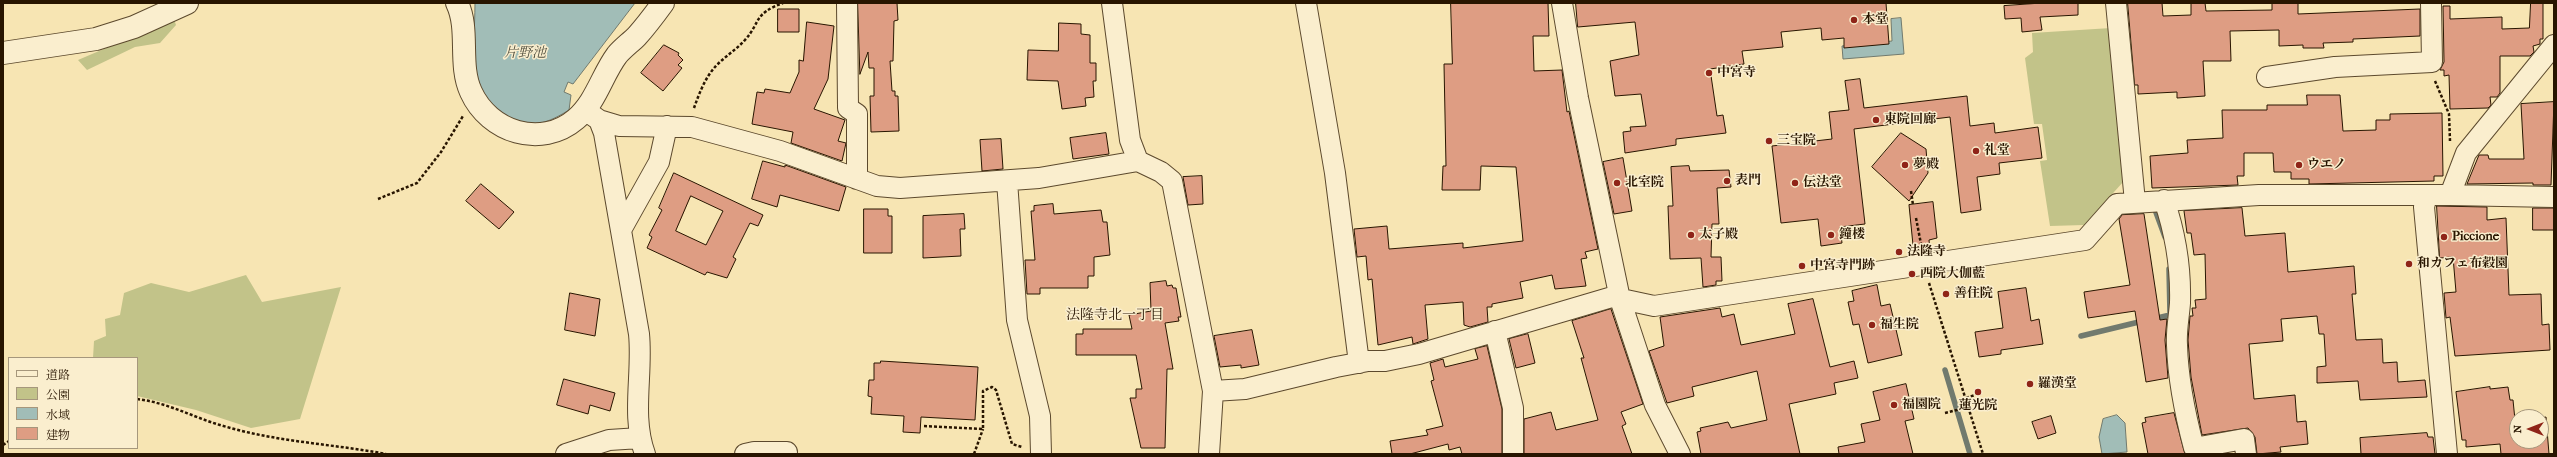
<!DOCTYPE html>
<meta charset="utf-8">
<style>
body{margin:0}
#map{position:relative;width:2557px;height:457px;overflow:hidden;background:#f7e5b3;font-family:"IM FELL French Canon","Noto Serif JP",serif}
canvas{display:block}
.frame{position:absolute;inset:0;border:4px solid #281500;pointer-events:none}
.legend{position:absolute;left:8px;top:357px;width:130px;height:92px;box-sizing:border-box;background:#faeece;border:1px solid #a6977c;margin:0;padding:5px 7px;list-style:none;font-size:12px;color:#281500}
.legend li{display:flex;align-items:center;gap:8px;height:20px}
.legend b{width:20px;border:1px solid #a6977c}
.north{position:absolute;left:2509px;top:409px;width:40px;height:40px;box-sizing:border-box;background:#faeece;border:1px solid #a6977c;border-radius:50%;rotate:270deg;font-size:11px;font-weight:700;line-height:16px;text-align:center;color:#281500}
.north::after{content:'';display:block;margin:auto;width:14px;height:18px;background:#8f2418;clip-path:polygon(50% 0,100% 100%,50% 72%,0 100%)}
</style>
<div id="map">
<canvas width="2557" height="457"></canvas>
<div class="frame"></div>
<ul class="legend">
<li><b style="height:5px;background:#faeece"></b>道路</li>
<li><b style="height:11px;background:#c2c389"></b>公園</li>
<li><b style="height:11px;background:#a1bdb7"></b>水域</li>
<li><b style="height:11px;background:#de9d83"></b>建物</li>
</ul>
<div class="north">N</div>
</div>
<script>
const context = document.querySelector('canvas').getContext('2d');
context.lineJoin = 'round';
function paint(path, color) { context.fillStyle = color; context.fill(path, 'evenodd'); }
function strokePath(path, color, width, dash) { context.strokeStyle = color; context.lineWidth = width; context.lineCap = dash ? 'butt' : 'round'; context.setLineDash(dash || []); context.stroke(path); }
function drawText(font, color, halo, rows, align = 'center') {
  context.font = font + ' "IM FELL French Canon","Noto Serif JP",serif'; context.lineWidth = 3; context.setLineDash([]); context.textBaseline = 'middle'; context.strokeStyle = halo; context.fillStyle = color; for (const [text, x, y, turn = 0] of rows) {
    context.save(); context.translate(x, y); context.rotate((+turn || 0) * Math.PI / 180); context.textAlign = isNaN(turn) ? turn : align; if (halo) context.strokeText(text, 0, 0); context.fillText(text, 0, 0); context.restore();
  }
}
paint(new Path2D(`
 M174 19 176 25 160 43 135 47 87 70 78 60Z
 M2111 28 2124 181 2084 225 2050 226 2040 161 2047 160 2042 124H2034L2025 58 2033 52 2032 33Z
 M246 275 262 302 341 287 300 419 251 428 196 410 137 396V358H93L94 341 106 336 105 319 120 315 124 293 151 283 189 292Z`), '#c2c389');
const water = new Path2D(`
 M475 3H635L573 84 568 82 564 92 571 95 569 110C542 127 517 133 493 108 489 103 481 97 479 92 471 69 475 28 475 3Z
 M1901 18 1904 54 1843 59 1842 46 1892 41 1891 19Z
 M2117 415 2125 423 2127 452 2102 454 2099 437 2103 419Z`);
paint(water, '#a1bdb7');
strokePath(water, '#717a6e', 1);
strokePath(new Path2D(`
 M2156 207H2154L2165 237
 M2153 319 2170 315 2169 269
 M2081 336 2143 321
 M1945 370 1970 454`), '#717a6e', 5.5);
const building = new Path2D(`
 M858 3H897L898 20 894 21 893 61H890L892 91H895V96H898L899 131 871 132 870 96H874V68H869L868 52 860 74Z
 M1451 3H1548L1549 36H1533L1534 71 1562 70 1567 112 1569 111 1598 249 1585 252 1587 258 1581 259 1586 286 1555 289 1552 275 1520 282 1523 298 1492 304V307H1487L1488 322 1470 327 1464 325 1463 302 1425 305 1428 339 1413 344 1412 337 1378 345 1372 279 1368 280 1366 256 1357 257 1354 229 1387 226 1389 249 1463 243V248L1523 241 1516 167 1481 166 1480 190H1442L1443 166H1446L1444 64H1452Z
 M1576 3H1886L1889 44 1844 48V38L1822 40 1821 28 1781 32 1783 47 1742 51 1744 64 1710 69 1717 116 1723 115 1726 133 1676 139V145L1625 153 1623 132 1631 131 1630 127 1646 126 1641 94 1615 96 1610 61 1639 55 1635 22 1578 27Z
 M2042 3H2078V15L2040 17 2042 30 2022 32 2021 18 2005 19 2004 6Z
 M2128 3H2162L2163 16 2191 15V3H2205L2206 11 2272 10V3H2298V14L2420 9V36L2353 39V42L2323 43 2324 48H2303V45L2279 46V30L2230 31 2231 61H2203L2205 96 2177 98V92L2138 94V85H2135Z
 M2531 3H2543V39H2540V44L2533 46 2534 52 2530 56H2500V93L2497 97H2490L2491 105 2488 108 2450 109 2449 75 2444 76V70H2440L2444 62 2443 6H2450V19L2502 17V29L2529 28Z
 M778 9H799V32H778Z
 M807 22 834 26 828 79 814 109 845 120 838 141 846 143 842 161 791 143 793 132 752 124 757 92 764 93 765 89 790 93 799 72V60L803 61Z
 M1059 23 1081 24V34L1090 35V63H1096V81H1093L1094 97 1085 98 1086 106 1062 109 1058 81 1027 80 1028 50 1058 51Z
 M664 45 679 53 678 55 683 60 678 65 682 68 663 91 641 73Z
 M1860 79 1864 108 1967 96 1970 126 1994 123 1995 133 2038 127 2042 158 1999 163 2000 174 1977 177 1981 210 1961 213 1950 117 1854 129 1865 224 1840 227 1842 243 1821 246 1818 219 1781 223 1772 146 1832 139 1829 112 1849 110 1845 81Z
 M2307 95H2340L2343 131 2376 130V120H2390V114L2442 113 2443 176H2434V181L2309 184V179H2291V172H2274L2273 153H2244V176H2237L2238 185 2152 188 2150 156 2188 153 2187 140 2223 138 2222 110H2267V105H2307Z
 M2554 102 2551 185H2533V183L2467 184 2479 155H2488L2489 159H2524L2521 104Z
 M1106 133 1109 154 1073 159 1070 138Z
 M1901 133 1926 149 1928 173 1909 201 1872 167Z
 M1001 139 1003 169 982 171 980 140Z
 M1623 158 1632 211 1614 214 1603 162Z
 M763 161 785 167V165L846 187 839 211 780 195 777 207 752 199Z
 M1689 166 1690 171 1729 170 1731 187 1717 188 1719 224H1712L1711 257H1721L1722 281H1716V285L1703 287 1701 258 1670 259 1668 206H1673L1671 167Z
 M674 173 763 215 758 226 750 223 733 257 736 259 727 278 707 272 705 275 647 248 652 237 649 235 662 210 659 208ZM691 196 723 211 706 245 676 231Z
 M1202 176 1203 204 1188 205 1183 177Z
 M481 184 514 212 499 229 466 201Z
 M1933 202 1937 238 1929 240 1930 252 1914 255 1909 205Z
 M1053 204 1054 214 1101 210 1103 222H1107L1110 255 1094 257V276H1088V288H1040V294H1027L1025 260H1035L1031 211H1034V206Z
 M2437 206 2487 207V220L2506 218 2509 295 2541 294 2542 325 2549 324 2550 350 2455 356 2450 317 2446 318 2444 293 2456 292 2453 257 2440 258Z
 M2242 208 2245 236 2285 233 2288 272 2354 266 2356 294H2352L2356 340 2382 339 2383 363 2397 362 2398 382 2425 380 2427 397 2360 400 2358 381 2317 383V367L2326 366 2324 334H2319L2317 316 2281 319 2283 341 2249 344 2254 399 2295 395 2297 422 2306 421 2308 444 2280 447 2281 452 2257 454 2255 437 2248 428 2202 435 2191 377 2188 340 2190 316H2193L2192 308H2196L2195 300 2206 299 2205 254 2194 255 2191 233H2187L2184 211Z
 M2533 208H2554V230H2533Z
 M864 209H888V216H892V253H864Z
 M964 214 965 229H960L961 256 923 258V216Z
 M2144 214 2160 320 2167 319 2165 340 2168 378 2146 382 2135 311 2088 318 2084 292 2130 285 2119 219 2122 215Z
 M1166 281 1167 286 1172 285 1173 288H1176L1181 317H1178L1179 321 1165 323 1173 369H1167L1165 448H1141L1130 398H1136V389H1142L1136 355H1076V334H1083V329H1132L1129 315 1151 311 1150 283Z
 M1877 285 1881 306 1890 304 1902 355 1868 363 1859 324 1853 325 1848 302 1854 301 1852 291Z
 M2026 288 2031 321 2039 319 2043 344 2001 350V354L1979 357 1975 332 2003 328 1998 292Z
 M570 293 600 299 595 336 565 330Z
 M1813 299 1830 367 1854 361 1858 378 1834 383 1836 394 1789 404 1800 454H1701L1697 432 1701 431 1700 428 1728 422 1731 428 1767 420 1757 371 1692 387 1694 396 1667 403 1649 351 1664 346 1660 317 1720 308 1722 317 1734 314 1741 345 1795 334 1788 304Z
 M1611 309 1643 404 1621 412 1626 424 1622 426 1632 454H1524V419L1551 412 1556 430 1598 420 1581 358H1584L1572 321Z
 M1252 330 1259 365 1241 368V365L1220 367 1214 336Z
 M1528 334 1535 363 1516 368 1509 339Z
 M1487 346 1502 409V454H1462L1460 447 1449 450 1448 444 1410 454H1392L1390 441 1428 435 1426 430 1443 426 1431 381 1434 380 1430 363 1443 359 1445 367 1478 359 1475 349Z
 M881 361 978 367 975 420 921 417 920 433 903 432 904 416 871 414 872 397 868 396 869 380H874V363H880Z
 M564 379 615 393 610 411 590 405 588 414 557 405Z
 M1906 384 1914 419 1905 421 1913 454H1839L1838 447 1865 442 1861 424 1880 420 1873 392Z
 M2490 387V389L2508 387 2510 400H2513L2515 420H2517V441H2541V418L2546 417 2549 454H2501L2500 444 2466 447V440H2462L2456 392Z
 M2174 413 2185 454H2148L2142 423 2146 422 2145 418Z
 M2051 416 2056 433 2038 439 2032 422Z
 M2427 433 2428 437H2433L2435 454H2361L2360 438Z`);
paint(building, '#de9d83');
strokePath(building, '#281500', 1);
const minor = new Path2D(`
 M847 3 848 108 857 114V179
 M1112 3 1130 140 1138 161
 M1306 3 1335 173 1359 363
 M1562 3 1578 98 1620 299 1655 405 1680 454
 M2116 3 2135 202
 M2267 77 2335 67 2432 62 2431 3
 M592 115 599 120 604 133 639 334C643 374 631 416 645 454
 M599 120 619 126 692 127 780 151 877 186 900 188 1039 178 1138 161 1161 172 1172 181 1213 391 1209 454
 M1007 181 1017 320 1040 416 1041 454
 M2427 195 2424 207 2447 454
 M2450 195 2554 197
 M2164 200C2175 232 2181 268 2180 303 2179 317 2176 331 2177 345 2178 380 2185 414 2194 448L2244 439 2246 454
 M621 230 659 162 667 126
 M1495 331 1513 408V454
 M1213 391 1245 389 1336 367 1368 361H1385L1419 354 1612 297 1654 306 2085 240 2117 204 2259 195H2450L2466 153 2554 45
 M566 454 609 440 640 438
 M745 454 754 452H787`);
const tertiary = new Path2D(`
 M457 3C470 30 458 64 471 92 489 132 541 149 576 119 596 102 602 75 617 55 623 48 630 43 637 36 646 26 655 14 663 3
 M3 53 96 39 134 27 187 3`);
strokePath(minor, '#5c492d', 22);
strokePath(tertiary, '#5c492d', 24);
strokePath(new Path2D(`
 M2435 81 2449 114 2450 141
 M694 108C699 94 705 78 715 67 724 57 736 50 745 40 761 22 753 14 783 3
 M1911 191 1913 205
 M378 199 417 183 441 152 463 116
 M1916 218 1921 244
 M1929 283 1983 454
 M1966 398 1975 395
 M137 399C170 403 196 419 227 427 279 442 333 444 386 454
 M1945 413 1969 407
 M924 426 983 429V391L992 387 996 390 1012 444 1022 447
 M3 445 9 441
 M974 454 983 429`), '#281500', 2.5, [3, 2]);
strokePath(minor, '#faeece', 20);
strokePath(tertiary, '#faeece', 22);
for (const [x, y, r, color] of [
 [1854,20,4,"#8f2418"],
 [1709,73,4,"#8f2418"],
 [1876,120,4,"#8f2418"],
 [1769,141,4,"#8f2418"],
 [1976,151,4,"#8f2418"],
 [1905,165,4,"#8f2418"],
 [2299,165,4,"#8f2418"],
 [1727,181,4,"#8f2418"],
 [1617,183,4,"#8f2418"],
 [1795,183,4,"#8f2418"],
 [1691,235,4,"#8f2418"],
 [1831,235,4,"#8f2418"],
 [2444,237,4,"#8f2418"],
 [1899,252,4,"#8f2418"],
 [2409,264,4,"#8f2418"],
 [1802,266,4,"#8f2418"],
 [1912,274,4,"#8f2418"],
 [1946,294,4,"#8f2418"],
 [1872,325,4,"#8f2418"],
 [2030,384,4,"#8f2418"],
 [1978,392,4,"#8f2418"],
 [1894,405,4,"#8f2418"]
]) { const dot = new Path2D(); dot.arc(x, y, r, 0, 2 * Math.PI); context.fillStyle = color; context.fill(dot); strokePath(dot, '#faeece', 1.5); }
drawText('bold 13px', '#281500', '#faeece', [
 ["本堂",1862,20],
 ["中宮寺",1717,73],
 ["東院回廊",1884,120],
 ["三宝院",1777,141],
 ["礼堂",1984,151],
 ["夢殿",1913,165],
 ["ウエノ",2307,165],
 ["表門",1735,181],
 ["北室院",1625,183],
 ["伝法堂",1803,183],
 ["太子殿",1699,235],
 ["鐘楼",1839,235],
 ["Piccione",2452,237],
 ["法隆寺",1907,252],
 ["和カフェ布穀園",2417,264],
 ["中宮寺門跡",1810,266],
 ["西院大伽藍",1920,274],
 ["善住院",1954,294],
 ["福生院",1880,325],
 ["羅漢堂",2038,384],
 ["福園院",1902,405],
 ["蓮光院",1978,406,"center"]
], 'left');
drawText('italic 14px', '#525040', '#faeece', [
 ["片野池",525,54]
]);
drawText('14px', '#281500', '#faeece', [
 ["法隆寺北一丁目",1115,316]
]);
</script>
